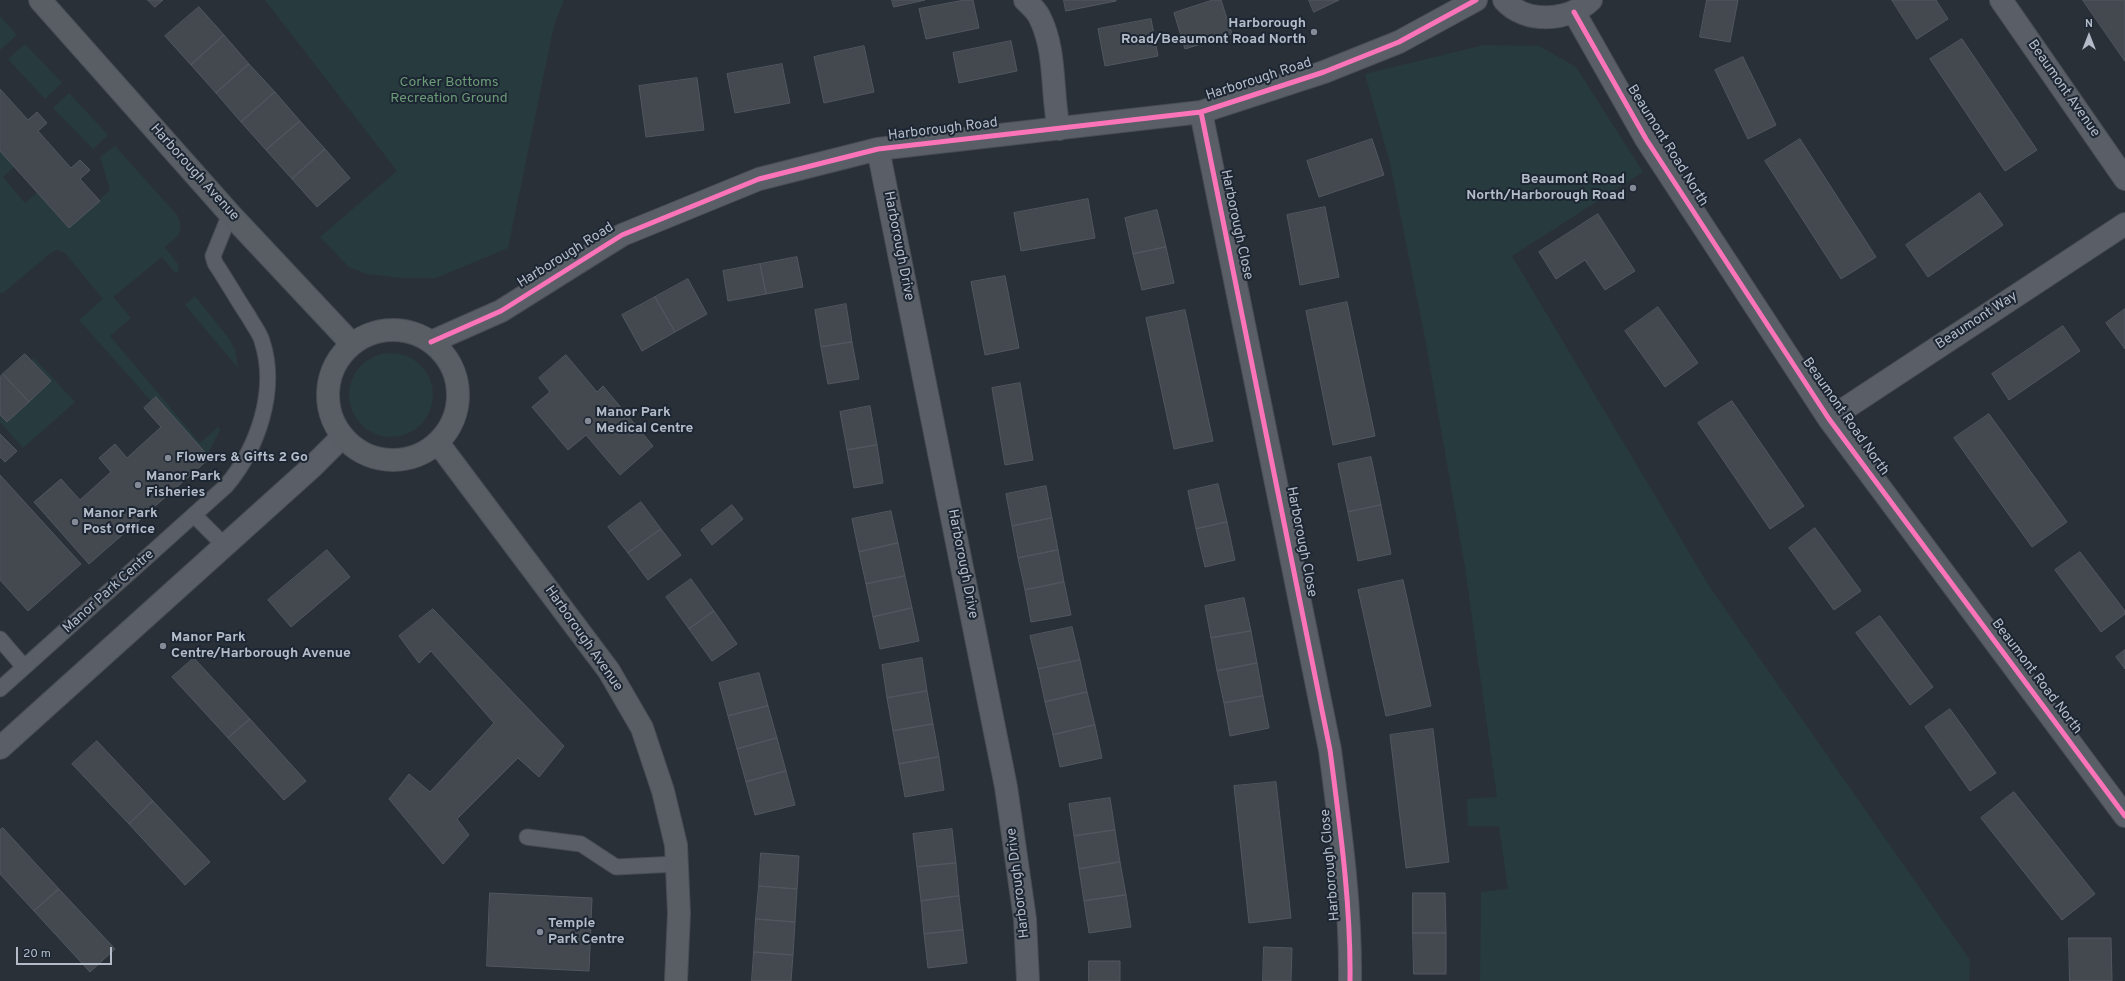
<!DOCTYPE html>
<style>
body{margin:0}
#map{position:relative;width:2125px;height:981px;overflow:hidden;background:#2a3038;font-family:Overpass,sans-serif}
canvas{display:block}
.north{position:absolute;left:2069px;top:16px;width:40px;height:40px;-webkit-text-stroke:3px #1d2633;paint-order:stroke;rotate:0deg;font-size:11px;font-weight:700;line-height:16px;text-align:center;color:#b4bcc9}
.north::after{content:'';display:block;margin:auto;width:14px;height:18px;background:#b4bcc9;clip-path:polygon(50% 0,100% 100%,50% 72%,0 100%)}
.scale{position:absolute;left:16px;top:947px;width:96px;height:18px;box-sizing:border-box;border:2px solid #b4bcc9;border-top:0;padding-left:5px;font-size:12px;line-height:14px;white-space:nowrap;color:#b4bcc9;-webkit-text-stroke:3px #1d2633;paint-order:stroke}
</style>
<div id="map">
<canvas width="2125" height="981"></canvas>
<div class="north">N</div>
<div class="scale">20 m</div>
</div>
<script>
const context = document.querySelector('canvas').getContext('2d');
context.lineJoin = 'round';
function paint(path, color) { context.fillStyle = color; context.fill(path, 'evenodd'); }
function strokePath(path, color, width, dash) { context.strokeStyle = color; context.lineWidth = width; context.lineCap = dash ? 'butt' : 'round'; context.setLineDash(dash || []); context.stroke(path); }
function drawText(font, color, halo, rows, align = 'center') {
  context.font = font + ' Overpass,sans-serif'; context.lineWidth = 4; context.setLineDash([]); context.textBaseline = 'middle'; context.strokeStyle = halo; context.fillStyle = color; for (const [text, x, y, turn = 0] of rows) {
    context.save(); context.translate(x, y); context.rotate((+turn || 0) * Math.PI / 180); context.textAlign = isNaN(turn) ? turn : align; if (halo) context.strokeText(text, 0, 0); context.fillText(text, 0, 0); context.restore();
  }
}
paint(new Path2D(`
 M265 0H564L554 25 508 248 436 278H402L367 274 349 267 320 237 397 171Z
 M0 16 17 35 0 50Z
 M25 44 62 83 45 99 8 59Z
 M1484 45 1539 46 1576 67 1643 172 1512 256 1709 586 1970 960 1969 981H1480L1481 892 1508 889 1499 826H1468L1467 799 1497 797 1465 567 1425 338 1390 163 1365 74Z
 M69 93 108 135 93 149 53 108Z
 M115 146 178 216C184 234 178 236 165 247L178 264 179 271 175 273 162 257 113 297 131 318 110 336 200 443 218 427 220 430 207 455 155 398 151 401 79 320 103 299 65 253 58 250 52 252 3 293H0V151L14 167 3 177 25 203 37 193 69 228 110 190 100 157Z
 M195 296 230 340 235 350 238 368 185 305Z
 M349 395a42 42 0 1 1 84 0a42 42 0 1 1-84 0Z
 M34 358 75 402 23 448 0 422V415L7 422 51 382 31 361Z`), '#273a3e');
const building = new Path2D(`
 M148 0H163L155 7Z
 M892 0H925L894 7Z
 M965 0H973L979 28 926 39 919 9Z
 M1064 0H1116V1L1066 11Z
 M1213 0H1221L1232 34 1185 49 1174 13Z
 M1309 0H1339L1314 12Z
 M1707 0H1738L1730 42 1700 37Z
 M1892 0H1936L1948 19 1917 39Z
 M2083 0H2125V61Z
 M199 7 224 35 191 65 165 36Z
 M1151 19 1158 56 1105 66 1098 29Z
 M224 35 249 64 216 93 191 65Z
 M1962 39 2037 150 2005 171 1930 59Z
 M1011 41 1017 71 959 83 953 53Z
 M864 46 874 92 824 103 814 57Z
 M1743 57 1776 125 1748 139 1715 70Z
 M249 64 275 92 241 122 216 93Z
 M782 64 790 103 735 113 727 74Z
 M697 78 704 130 646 137 639 86Z
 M0 89 28 120 37 112 47 123 38 131 71 168 80 160 90 170 80 179 100 201 69 228 0 151Z
 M275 92 300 121 266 150 241 122Z
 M300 121 325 149 292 179 266 150Z
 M1372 139 1384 175 1319 197 1307 161Z
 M1800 139 1876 257 1841 279 1765 161Z
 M325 149 350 178 317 207 292 179Z
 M1980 193 2003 225 1928 277 1906 245Z
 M1088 199 1095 238 1021 251 1014 213Z
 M1325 207 1339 277 1300 285 1287 215Z
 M1157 210 1166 247 1133 254 1125 218Z
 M1598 214 1635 271 1605 290 1585 260 1556 279 1539 252Z
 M1166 247 1174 283 1142 290 1133 254Z
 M797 257 803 287 766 294 760 264Z
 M760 264 766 294 728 301 723 271Z
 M1005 276 1019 348 985 355 971 282Z
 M688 279 707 314 675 332 655 297Z
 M655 297 675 332 642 351 622 315Z
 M1347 302 1375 436 1333 445 1306 311Z
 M846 304 852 342 821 347 815 310Z
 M1658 307 1698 363 1665 387 1625 331Z
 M2125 309V349L2106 323Z
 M1185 310 1213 441 1174 449 1146 318Z
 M2063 326 2080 351 2009 400 1992 374Z
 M852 342 859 379 828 384 821 347Z
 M25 354 51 381 29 402 3 374Z
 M566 355 597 392 603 386 653 446 620 475 586 435 568 450 532 407 550 392 539 378Z
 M3 374 29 402 7 422 0 415V377Z
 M1020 383 1033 460 1005 465 992 388Z
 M156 397 210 458 89 564 34 502 61 479 80 500 111 472 99 458 115 444 127 458 161 427 144 408Z
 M1732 401 1804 506 1770 529 1698 423Z
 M870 406 877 445 847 450 840 412Z
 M1989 414 2067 522 2032 547 1954 438Z
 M0 434 17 451 5 462 0 457Z
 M877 445 883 483 854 488 847 450Z
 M1371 457 1381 505 1348 512 1338 464Z
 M0 475 81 564 28 611 0 580Z
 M1218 484 1227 522 1196 529 1188 491Z
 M1046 486 1052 518 1012 526 1006 494Z
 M641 502 661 529 628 553 608 527Z
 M732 505 743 519 712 545 701 530Z
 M1381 505 1391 554 1358 561 1348 512Z
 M891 511 898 543 859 552 852 519Z
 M1052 518 1058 550 1018 558 1012 526Z
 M1227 522 1235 560 1205 567 1196 529Z
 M1815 528 1861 591 1834 610 1789 548Z
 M661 529 681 555 648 580 628 553Z
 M898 543 905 576 866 584 859 552Z
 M327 550 350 577 291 627 268 600Z
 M1058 550 1064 582 1025 590 1018 558Z
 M2080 552 2125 611V614L2101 632 2055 570Z
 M905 576 912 608 873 617 866 584Z
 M691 579 714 611 689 629 666 597Z
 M1403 580 1431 706 1386 716 1358 590Z
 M1064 582 1071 615 1031 622 1025 590Z
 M1244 598 1251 631 1211 638 1205 606Z
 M912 608 919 641 880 649 873 617Z
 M433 609 564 746 539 777 518 758 457 819 469 835 443 864 389 799 409 774 430 792 494 723 431 651 419 663 399 636Z
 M714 611 737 644 712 661 689 629Z
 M1880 616 1933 687 1910 705 1856 633Z
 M1072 627 1080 660 1038 669 1030 636Z
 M1251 631 1257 663 1217 671 1211 638Z
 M2125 650V669L2116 657Z
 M194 658 250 719 228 738 172 677Z
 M922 658 927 691 887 698 882 665Z
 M1080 660 1087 692 1045 702 1038 669Z
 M1257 663 1263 696 1224 703 1217 671Z
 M759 673 768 706 728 716 719 683Z
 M927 691 933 724 893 731 887 698Z
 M1087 692 1095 725 1053 735 1045 702Z
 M1263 696 1269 728 1230 736 1224 703Z
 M768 706 777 738 737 749 728 716Z
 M1950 709 1996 773 1970 791 1925 727Z
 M250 719 306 781 284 800 228 738Z
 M933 724 939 757 899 764 893 731Z
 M1095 725 1102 758 1060 767 1053 735Z
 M1433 729 1449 862 1406 868 1390 735Z
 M777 738 786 771 746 782 737 749Z
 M97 741 153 801 129 824 72 764Z
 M939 757 944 790 905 797 899 764Z
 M786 771 795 805 755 815 746 782Z
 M1276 782 1291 918 1249 923 1234 786Z
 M2014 792 2095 894 2062 920 1981 818Z
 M1110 798 1115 830 1074 836 1069 804Z
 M153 801 210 862 185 885 129 824Z
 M3 828 59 889 34 911 0 874V830Z
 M952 829 956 863 917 867 913 834Z
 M1115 830 1120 862 1079 869 1074 836Z
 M761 853 799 856 797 889 759 886Z
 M1120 862 1126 895 1084 901 1079 869Z
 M956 863 959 896 921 901 917 867Z
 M759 886 797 889 795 922 756 919Z
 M59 889 115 949 90 972 34 911Z
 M490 893 592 898 589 971 487 966Z
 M1413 893H1445L1446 933H1413Z
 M1126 895 1131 927 1089 933 1084 901Z
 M959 896 963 930 924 934 921 901Z
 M756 919 795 922 793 955 754 952Z
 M963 930 967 963 928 968 924 934Z
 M1413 933H1446V974H1414Z
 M2069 938H2111L2112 981H2070Z
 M1264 947 1292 948 1291 981H1263Z
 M754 952 793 955 791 981H752Z
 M1089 961H1120V981H1089Z`);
paint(building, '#444950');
strokePath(building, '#52575f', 1);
const lane = new Path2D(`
 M194 515 224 545
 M0 639 24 667
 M0 689 226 486C258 448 278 390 262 341 260 333 253 325 249 317 237 299 227 281 215 263L213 256 230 214
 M527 837 581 844 616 867 677 864`);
const street = new Path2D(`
 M1025 0C1030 5 1036 10 1039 16 1057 50 1051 93 1059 129
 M1504 0C1525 24 1568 22 1591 0
 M2001 0 2125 179
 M1574 12 1646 139 1829 419 2125 816
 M1201 112 1330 750C1340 827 1351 904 1350 981
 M878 149 1006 787 1025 919 1028 981
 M431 342 501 311 622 235 759 179 878 149 1201 112 1324 72 1399 42 1476 0
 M1829 419 2125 224
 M0 748 313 466 342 437`);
const secondary = new Path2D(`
 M40 0 230 214 351 343
 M328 395a65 65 0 1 1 130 0a65 65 0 1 1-130 0Z
 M438 443 609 671 642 728 663 791 676 845 679 913 676 981`);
strokePath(lane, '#484c53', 17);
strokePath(street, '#484c53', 24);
strokePath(secondary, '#484c53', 24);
strokePath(lane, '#5a5e66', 15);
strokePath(street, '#5a5e66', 22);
strokePath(secondary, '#595d64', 22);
strokePath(new Path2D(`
 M1574 12 1646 139 1829 419 2125 816
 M1201 112 1330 750C1340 827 1351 904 1350 981
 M431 342 501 311 622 235 759 179 878 149 1201 112 1324 72 1399 42 1476 0`), '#fb73b8', 5);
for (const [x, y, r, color] of [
 [1314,32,4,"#848b96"],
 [1633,188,4,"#848b96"],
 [588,421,4,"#848b96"],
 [168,458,4,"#848b96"],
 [138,485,4,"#848b96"],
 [75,522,4,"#848b96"],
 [163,646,4,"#848b96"],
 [540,932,4,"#848b96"]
]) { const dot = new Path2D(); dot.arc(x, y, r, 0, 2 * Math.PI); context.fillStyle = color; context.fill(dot); strokePath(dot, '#1d2633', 1.5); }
drawText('bold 14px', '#b4bcc9', '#1d2633', [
 ["Harborough",1306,24,"right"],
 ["Road/Beaumont Road North",1306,40,"right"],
 ["Beaumont Road",1625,180,"right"],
 ["North/Harborough Road",1625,196,"right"],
 ["Manor Park",596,413],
 ["Medical Centre",596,429],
 ["Flowers & Gifts 2 Go",176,458],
 ["Manor Park",146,477],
 ["Fisheries",146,493],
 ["Manor Park",83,514],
 ["Post Office",83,530],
 ["Manor Park",171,638],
 ["Centre/Harborough Avenue",171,654],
 ["Temple",548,924],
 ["Park Centre",548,940]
], 'left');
drawText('14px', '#b4bcc9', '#1d2633', [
 ["Harborough Road",1259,80,-18],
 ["Beaumont Avenue",2063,89,55],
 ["Harborough Road",943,130,-7],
 ["Beaumont Road North",1667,146,58],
 ["Harborough Avenue",194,173,48],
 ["Harborough Close",1236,225,78],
 ["Harborough Drive",898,246,79],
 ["Harborough Road",566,256,-32],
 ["Beaumont Way",1977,321,-33],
 ["Beaumont Road North",1845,417,55],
 ["Harborough Close",1301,542,79],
 ["Harborough Drive",962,564,79],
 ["Manor Park Centre",109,592,-42],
 ["Harborough Avenue",583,639,55],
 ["Beaumont Road North",2036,677,53],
 ["Harborough Close",1331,865,-95],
 ["Harborough Drive",1019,883,-97]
]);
drawText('14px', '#6b9a76', '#1d2633', [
 ["Corker Bottoms",449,83],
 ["Recreation Ground",449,99]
]);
</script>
